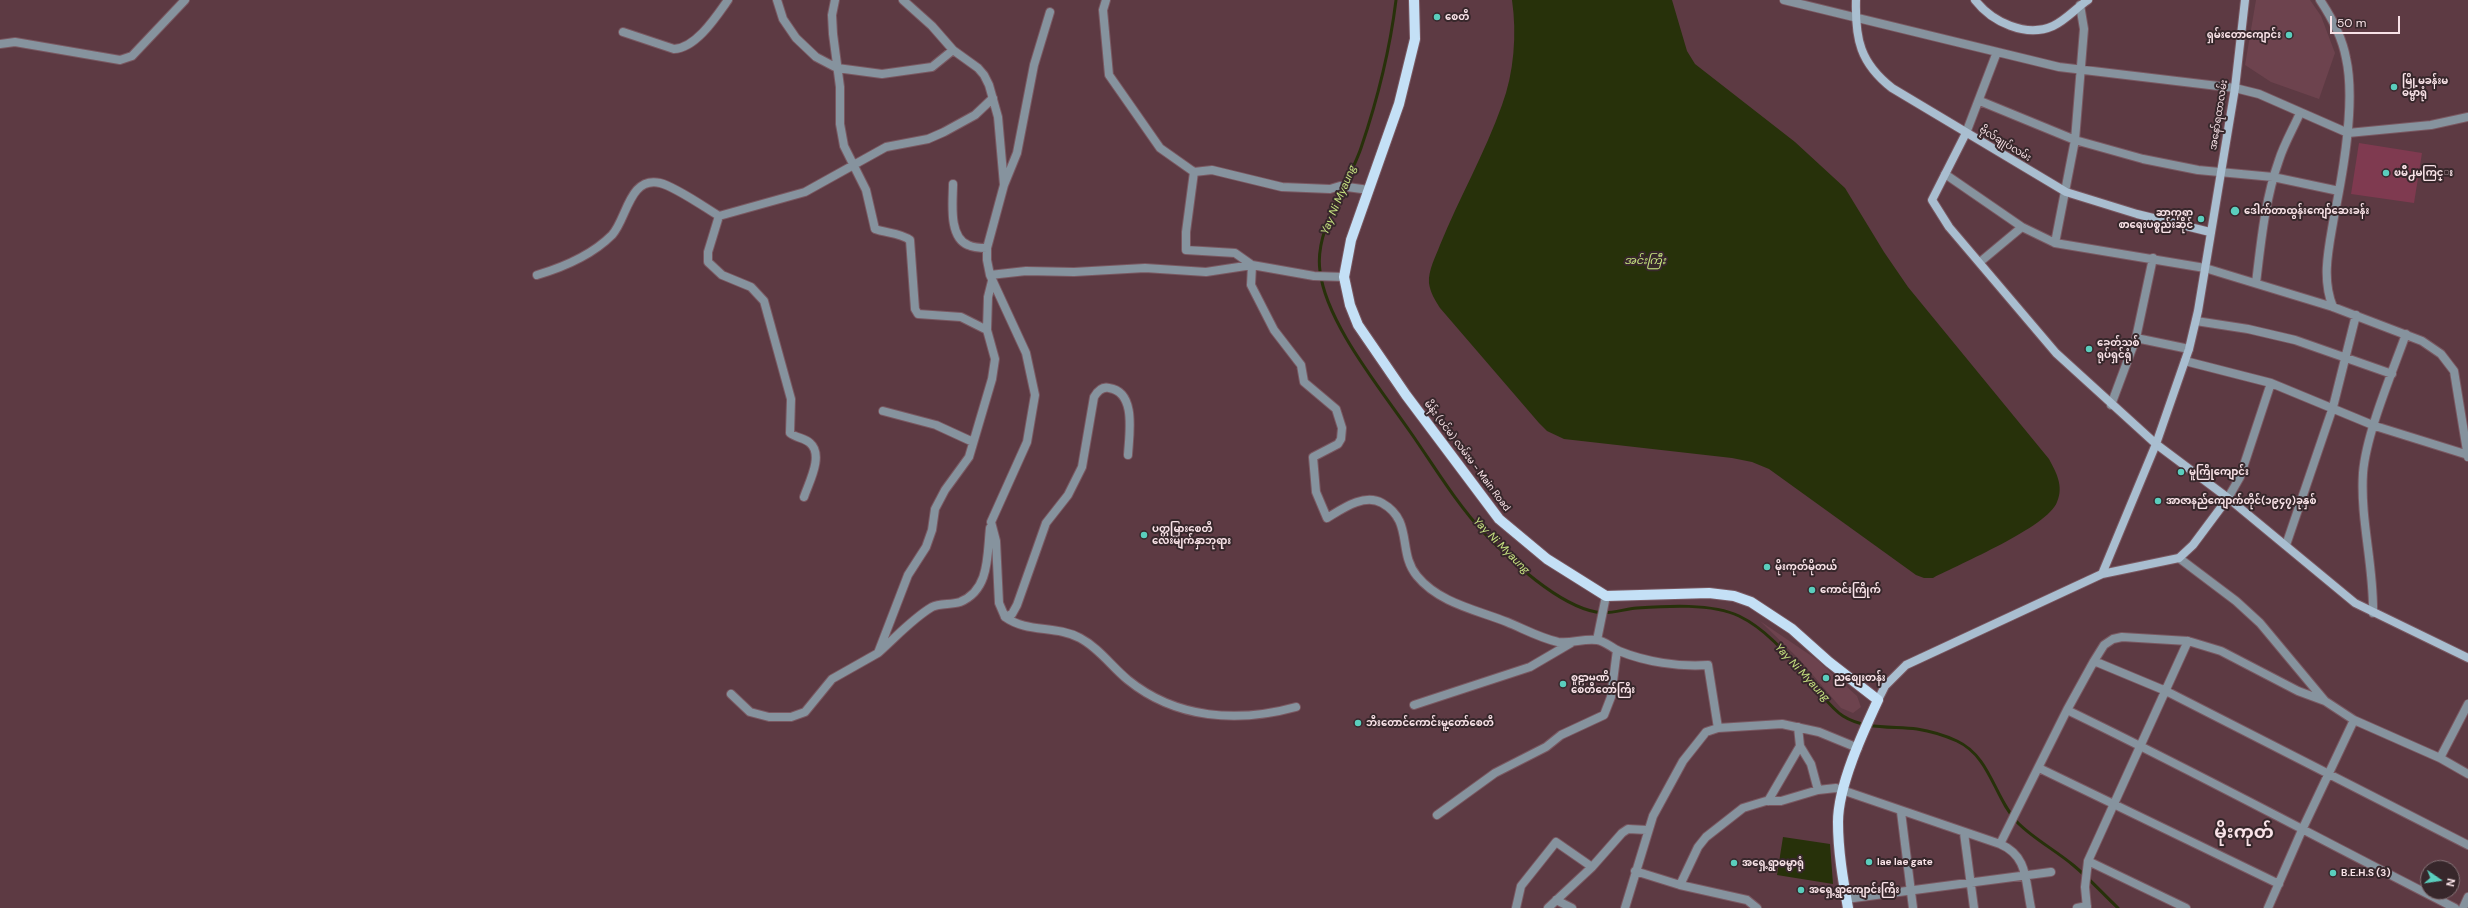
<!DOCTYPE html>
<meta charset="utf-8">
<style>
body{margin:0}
#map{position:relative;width:2468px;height:908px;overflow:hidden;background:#5d3a43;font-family:"DM Sans",sans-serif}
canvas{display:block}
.north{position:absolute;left:2420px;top:860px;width:40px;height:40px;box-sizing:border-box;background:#37272b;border:1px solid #847276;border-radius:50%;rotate:103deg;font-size:11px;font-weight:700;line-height:16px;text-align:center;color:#f8e2e7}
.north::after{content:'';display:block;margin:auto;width:14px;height:18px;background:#5acebd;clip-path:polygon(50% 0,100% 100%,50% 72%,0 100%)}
.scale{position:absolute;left:2330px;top:16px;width:70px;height:18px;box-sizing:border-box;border:2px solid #f8e2e7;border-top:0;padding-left:5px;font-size:12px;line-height:14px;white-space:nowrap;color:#f8e2e7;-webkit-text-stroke:3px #37272b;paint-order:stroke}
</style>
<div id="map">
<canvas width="2468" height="908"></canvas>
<div class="north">N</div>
<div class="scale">50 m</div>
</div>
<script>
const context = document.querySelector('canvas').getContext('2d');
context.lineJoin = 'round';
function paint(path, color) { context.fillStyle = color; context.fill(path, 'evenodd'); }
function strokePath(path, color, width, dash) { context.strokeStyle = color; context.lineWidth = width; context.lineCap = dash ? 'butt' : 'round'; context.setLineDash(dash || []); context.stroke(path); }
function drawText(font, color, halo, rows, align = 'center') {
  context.font = font + ' "DM Sans","Noto Sans Myanmar",sans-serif'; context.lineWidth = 4; context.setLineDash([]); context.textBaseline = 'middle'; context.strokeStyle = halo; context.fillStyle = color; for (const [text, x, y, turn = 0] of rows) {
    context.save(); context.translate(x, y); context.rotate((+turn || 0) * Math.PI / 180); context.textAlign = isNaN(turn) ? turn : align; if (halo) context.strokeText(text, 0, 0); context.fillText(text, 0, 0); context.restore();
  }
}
paint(new Path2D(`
 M2256 0H2310L2321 16 2335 53 2319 99 2271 82 2245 65Z
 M1760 621 1816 659 1857 696 1861 707 1853 713 1841 708 1800 660Z`), '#6d434e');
paint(new Path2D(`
 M2359 143 2422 153 2414 203 2351 194Z`), '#7f3a50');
paint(new Path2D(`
 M1512 0H1672L1687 51 1695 64 1795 142 1845 188 1884 252 1908 287 2049 459C2056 472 2064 486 2057 502 2048 527 1959 564 1933 578H1924L1916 575 1769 469 1752 462 1732 458 1564 439 1547 431 1539 423 1440 308C1435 300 1430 292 1429 283 1428 270 1436 256 1440 245 1459 198 1485 153 1502 105 1514 73 1517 34 1512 0Z
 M1783 837 1830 844 1833 884 1777 875Z`), '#27310a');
strokePath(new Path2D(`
 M1396 0C1390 49 1377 101 1361 148 1348 186 1314 230 1320 271 1326 323 1381 389 1411 433 1434 466 1456 503 1484 533 1510 560 1558 605 1596 612 1610 615 1623 609 1637 608 1666 606 1712 603 1739 616 1770 631 1792 661 1814 686 1823 696 1832 709 1843 716 1865 730 1893 726 1917 729 1930 731 1946 736 1957 741 1991 757 1994 798 2018 823 2034 839 2055 850 2073 865 2089 878 2103 894 2118 908`), '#27310a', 3);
const street = new Path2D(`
 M777 0 783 19 796 38 816 57 837 68 882 74 932 67 953 50
 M835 0 832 15 833 34 840 87V124L844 146 866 190 875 229C886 233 901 233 910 240L915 309 918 314 961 317 987 330 988 297 992 281
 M903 0 932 26 953 50 978 68 984 75 989 85 998 117 1004 185 987 248V260L990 275 1026 353 1035 395 1027 442 991 522 996 541 999 603 1005 617 1012 614 1017 605 1046 523 1068 495 1082 467 1094 397C1097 392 1102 386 1109 388 1137 392 1129 435 1128 455
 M1106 0 1103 10 1109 75 1160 148 1194 172
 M1784 0 2059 67 2235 88 2259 94 2348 133 2431 125 2468 117
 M2320 0C2332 18 2342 36 2346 58 2356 102 2343 173 2334 217 2329 247 2321 278 2333 307
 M2080 5 2084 29 2075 140 2055 243 2205 268 2333 307 2422 341 2441 354 2454 371 2468 457
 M623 32 674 49C696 48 716 17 728 0
 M0 44 15 42 120 60 132 56 185 0
 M1980 101 2075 140 2143 159 2198 170 2273 177 2339 191
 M1966 133 1997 52
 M1945 174 2022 227
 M953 184C953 201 948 237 968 245 974 248 981 248 987 248
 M1004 185 1017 153 1034 65 1050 12
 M1369 190 1340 186 1330 189 1282 187 1212 170 1194 172 1186 232V250L1235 253 1252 265 1251 285 1274 330 1301 365 1304 382 1336 409 1342 428 1341 439 1338 444 1313 457 1316 492 1327 518C1342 509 1364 493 1382 503 1414 521 1397 552 1417 576 1439 603 1477 610 1507 622 1524 629 1540 638 1558 642 1571 644 1584 638 1597 640 1605 641 1612 648 1619 651 1646 662 1679 667 1708 665L1718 728
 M719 216 708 252V262L722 275 751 287 764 301 791 399 790 433C796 438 805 438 810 443 824 455 809 482 804 497
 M1980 262 2022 227 2055 243
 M537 275C564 267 592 255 612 235 627 219 629 176 660 183 676 187 704 207 719 216L805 192 886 147 928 139 944 132 975 115 993 98
 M990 275 1026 271 1074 272 1145 268 1206 272 1252 265 1314 276 1344 277
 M2256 283C2261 242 2265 199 2279 160 2284 144 2293 129 2300 113
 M2196 321 2248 329 2295 340 2392 374
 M987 330 995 359 992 379 969 457 945 490 935 509 932 530 926 547 908 575 878 653C895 638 913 618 932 607 940 603 951 605 960 602 990 590 987 555 990 528
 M2136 338 2189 349
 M2185 361 2271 383 2375 426 2468 455
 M2111 405 2136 338 2153 258
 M883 411 936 425 973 442
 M2228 498 2240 477 2271 383
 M2286 545 2333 407 2356 315
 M2179 558 2236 601 2260 623 2325 701
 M2373 613C2374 566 2360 520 2363 473 2366 434 2392 373 2406 334
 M1005 617C1027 633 1056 625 1080 638 1099 648 1112 667 1128 680 1176 719 1238 723 1296 707
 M1597 640 1606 596
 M2094 661 2166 691 2468 845
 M731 694 750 712 769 717H791L805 712 832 679 878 653
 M1414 705 1530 667 1571 643
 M2067 710C2198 773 2325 842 2455 908
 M1798 727 1800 746 1811 764 1818 790
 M2440 758 2468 704
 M2039 768 2279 884
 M1768 801 1800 746
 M1901 812 1913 908
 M1437 815 1495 773 1546 747 1561 735 1604 715 1611 697 1617 650
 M1964 833 1974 908
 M2000 844C2028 856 2025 880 2031 908
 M1635 871 1680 885 1698 847 1706 837 1743 808 1766 801H1781L1818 790 1836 788 2000 844 2067 710 2094 661 2104 645 2113 639 2122 637 2188 641 2221 651 2298 691 2325 701 2354 720 2440 758 2468 774
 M1680 885 1747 900 1757 908
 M1846 899 2051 872
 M1556 900 1572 908
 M1516 908 1521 886 1556 842 1592 867
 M1548 908 1592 867 1622 833 1628 829 1647 830
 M1625 908 1653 816 1683 761 1706 732 1718 728 1782 724 1819 732 1858 748
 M2077 908 2087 906
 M2087 908 2085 887 2088 861
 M2186 908 2088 861 2188 641
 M2268 908 2302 830 2354 720
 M2463 908 2468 897`);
const secondary = new Path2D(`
 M1856 0C1855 39 1860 63 1892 88L2066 192 2137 214 2210 232
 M1975 0C1992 22 2026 38 2053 26 2066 20 2076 8 2088 0
 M1966 133 1932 200 1949 227 2056 353 2156 444 2228 498 2355 603 2468 658
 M2102 574 2156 444 2189 349 2198 311 2235 88 2245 0
 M1878 700 1885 686 1906 665 2102 574 2179 558 2193 545 2228 498`);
const primary = new Path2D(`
 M1414 0 1415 39 1399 104 1351 240 1344 277 1350 305 1358 325 1406 395 1499 519 1547 559 1606 596 1709 593 1734 596 1751 602 1792 629 1829 662 1878 700C1863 732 1838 786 1838 822 1838 851 1843 880 1848 908`);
strokePath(street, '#795861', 10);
strokePath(secondary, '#795861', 10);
strokePath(primary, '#795861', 12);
strokePath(street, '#86939e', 8);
strokePath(secondary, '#a9bed0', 8);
strokePath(primary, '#c4e0f6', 10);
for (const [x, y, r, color] of [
 [1437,17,4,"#5acebd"],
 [2289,35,4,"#5acebd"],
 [2394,87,4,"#5acebd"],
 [2386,173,4,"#5acebd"],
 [2235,211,5,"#5acebd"],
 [2201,219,4,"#5acebd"],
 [2089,349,4,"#5acebd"],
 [2181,472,4,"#5acebd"],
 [2158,501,4,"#5acebd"],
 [1144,535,4,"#5acebd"],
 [1767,567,4,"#5acebd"],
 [1812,590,4,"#5acebd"],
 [1826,678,4,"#5acebd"],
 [1563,684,4,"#5acebd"],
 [1358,723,4,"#5acebd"],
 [1869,862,4,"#5acebd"],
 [1734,863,4,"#5acebd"],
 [2333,873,4,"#5acebd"],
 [1801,890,4,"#5acebd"]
]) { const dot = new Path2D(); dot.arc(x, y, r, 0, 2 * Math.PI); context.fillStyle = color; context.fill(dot); strokePath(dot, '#37272b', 1.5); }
drawText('bold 10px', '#f8e2e7', '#37272b', [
 ["စေတီ",1445,17],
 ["ရှမ်းတောကျောင်း",2281,35,"right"],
 ["မြို့မခန်းမ",2402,81],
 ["ဓမ္မာရုံ",2402,93],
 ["ၿမိဳ႕မကြင္း",2394,173],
 ["ဒေါက်တာထွန်းကျော်ဆေးခန်း",2244,211],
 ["ဆာကူရာ",2193,213,"right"],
 ["စာရေးပစ္စည်းဆိုင်",2193,225,"right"],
 ["ခေတ်သစ်",2097,343],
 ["ရုပ်‌ရှင်ရုံ",2097,355],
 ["မူကြိုကျောင်း",2189,472],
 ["အာဇာနည်ကျောက်တိုင်(၁၉၄၇)ခုနှစ်",2166,501],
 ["ပတ္တမြား‌စေတီ‌",1152,529],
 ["လေးမျက်နှာဘုရား",1152,541],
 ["မိုးကုတ်မိုတယ်",1775,567],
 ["ကောင်းကြိုက်",1820,590],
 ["စူဠာမဏိ",1571,678],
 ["စေတီတော်ကြီး",1571,690],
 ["ညစျေးတန်း",1834,678],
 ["ဘီးတောင်ကောင်းမူ့တော်စေတီ",1366,723],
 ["lae lae gate",1877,862],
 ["အရှေ့ရွာဓမ္မာရုံ",1742,863],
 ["B.E.H.S (3)",2341,873],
 ["အရှေ့ရွာကျောင်းကြီး",1809,890]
], 'left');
drawText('10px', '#f8e2e7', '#37272b', [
 ["အ‌နော်‌ရထာလမ်း",2219,115,-81],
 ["ဗိုလ်‌ချုပ်‌လမ်း",2005,144,31],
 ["မိန်း (ပင်မ) လမ်းမ - Main Road",1467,456,53]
]);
drawText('italic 11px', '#c7e480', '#37272b', [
 ["Yay Ni Myaung",1339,200,-67],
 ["အင်းကြီး",1645,261],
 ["Yay Ni Myaung",1501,546,45],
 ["Yay Ni Myaung",1802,673,47]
]);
drawText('bold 18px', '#f8e2e7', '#37272b', [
 ["မိုးကုတ်",2244,833]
]);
</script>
